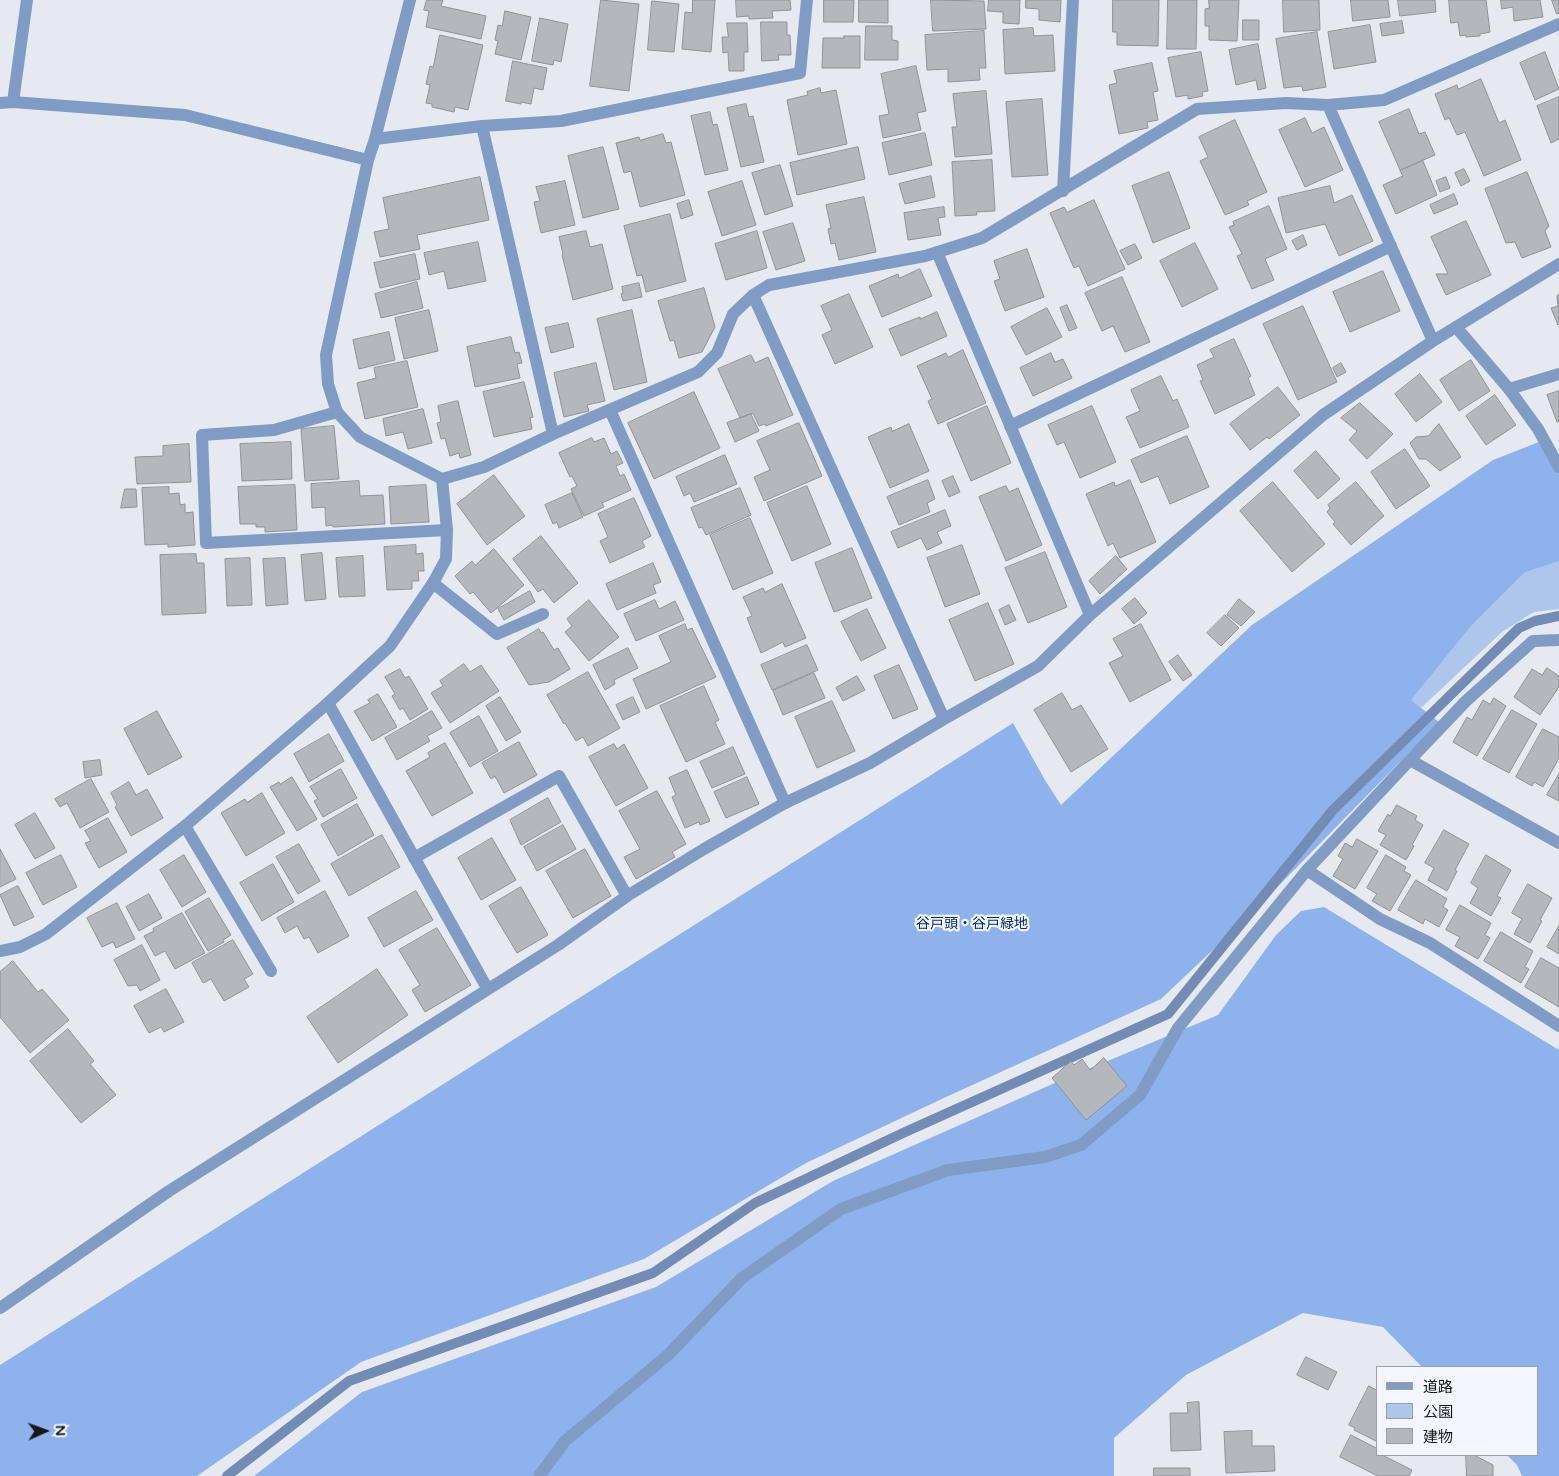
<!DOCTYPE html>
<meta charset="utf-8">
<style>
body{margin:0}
#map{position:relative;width:1559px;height:1476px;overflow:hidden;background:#e6eaf0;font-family:"Varela Round","Noto Sans JP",sans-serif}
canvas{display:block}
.legend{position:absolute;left:1376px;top:1366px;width:162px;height:90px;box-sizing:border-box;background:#f3f7fd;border:1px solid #9b9ea2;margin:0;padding:6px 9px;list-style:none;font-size:15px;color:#17181a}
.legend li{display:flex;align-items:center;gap:10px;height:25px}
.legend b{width:25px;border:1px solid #9b9ea2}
.north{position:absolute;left:20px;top:1406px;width:50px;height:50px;-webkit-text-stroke:4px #f3f7fd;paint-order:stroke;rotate:88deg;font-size:14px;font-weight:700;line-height:20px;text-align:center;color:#17181a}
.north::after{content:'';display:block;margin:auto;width:18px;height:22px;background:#17181a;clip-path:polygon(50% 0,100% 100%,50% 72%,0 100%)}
</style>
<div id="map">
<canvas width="1559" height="1476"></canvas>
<ul class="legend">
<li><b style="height:6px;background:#809bc4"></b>道路</li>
<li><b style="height:14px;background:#aec6eb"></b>公園</li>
<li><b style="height:14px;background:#b4b8bd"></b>建物</li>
</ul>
<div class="north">N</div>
</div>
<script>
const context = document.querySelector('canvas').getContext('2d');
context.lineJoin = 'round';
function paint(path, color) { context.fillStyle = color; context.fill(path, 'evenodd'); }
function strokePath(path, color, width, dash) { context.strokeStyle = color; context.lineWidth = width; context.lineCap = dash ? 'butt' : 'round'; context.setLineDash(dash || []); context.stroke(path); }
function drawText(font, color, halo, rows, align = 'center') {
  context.font = font + ' "Varela Round","Noto Sans JP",sans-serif'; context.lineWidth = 4.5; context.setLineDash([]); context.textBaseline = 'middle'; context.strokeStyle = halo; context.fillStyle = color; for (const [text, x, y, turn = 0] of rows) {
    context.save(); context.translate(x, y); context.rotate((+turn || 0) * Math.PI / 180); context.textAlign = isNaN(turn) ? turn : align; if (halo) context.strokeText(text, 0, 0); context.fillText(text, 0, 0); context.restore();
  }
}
paint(new Path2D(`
 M1559 547V609L1534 612 1502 632 1421 708 1392 686 1450 617Z`), '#aec6eb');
paint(new Path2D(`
 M1544 440 1559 465V561L1525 572 1469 628 1411 700 1439 722 1251 914 1161 999 946 1097 806 1163 644 1259 361 1362 197 1476H0V1365L1013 723 1045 780 1061 805 1252 625 1493 460Z
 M1324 907 1559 1050V1476H1522L1517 1465 1507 1455H1538V1367H1422L1383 1327 1303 1313 1186 1375 1114 1438V1476H254L362 1392 656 1287 833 1181 1057 1082 1218 1015 1276 935 1301 911Z`), '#8eb2eb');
strokePath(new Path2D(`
 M227 1476 349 1381 653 1273 755 1203 903 1133 1168 1014 1333 810 1519 628 1535 621 1559 616`), '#728cb5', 10);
const building = new Path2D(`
 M427 0H443L441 6 486 16 481 39 426 27 429 11 424 10Z
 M601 0 639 4 629 91 590 86Z
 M693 0H715L711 52 682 49 685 12 692 13Z
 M736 0H790L791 10 772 11 773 18 749 19V16L737 17Z
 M824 0H854L853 22H824Z
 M859 0H888V23L859 22Z
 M931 0 984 1 986 29 933 31Z
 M989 0H1020L1019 24 1003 23V12L988 11Z
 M1026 0H1061L1060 22 1039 20V9L1026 8Z
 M1113 0H1159L1158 46 1117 45V32H1113Z
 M1168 0H1197L1196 49H1167Z
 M1209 0H1239L1237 41 1209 40V26H1205V9L1209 8Z
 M1283 0H1319L1320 30 1284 32Z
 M1351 0H1388L1390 17 1353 21Z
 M1398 0H1435L1436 12 1400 16Z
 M1449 0H1486L1490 32 1480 34V36L1466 37V35L1460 36 1458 22 1451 23Z
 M1501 0H1540L1543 17 1514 21 1513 7 1502 9Z
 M1552 0H1559V13L1557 14Z
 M652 1 679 4 674 52 648 50Z
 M505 11 531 17 521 60 495 54 498 41 495 40 498 25 502 26Z
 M540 18 568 24 561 62 554 60 553 65 532 61Z
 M1243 20H1259V40H1243Z
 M1402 21 1404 33 1382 36 1380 24Z
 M761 22H787V35H790L791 55H778L779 60 762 61Z
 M727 23H747L748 52H744V71H729L728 52 723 53 722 37H728Z
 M1370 25 1376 62 1334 69 1328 32Z
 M866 26H892V40L898 41V60H865Z
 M1033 28 1034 36 1053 35 1055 71 1005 74 1003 30Z
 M984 31 986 68H979L980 80 948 82V69L927 70 925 35Z
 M1317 32 1326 87 1303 91 1302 86 1284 88 1276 39Z
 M440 35 483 45 468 110 455 107 454 112 432 107V104L426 103 430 85 426 84 430 66 433 67Z
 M844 36H860V68H822L823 38H844Z
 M1258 44 1266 88 1258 90 1256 80 1236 85 1229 50Z
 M1201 52 1208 91 1202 92 1203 96 1188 99V95L1176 97 1168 58Z
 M1545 52 1559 89 1535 100 1520 63Z
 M513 61 547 68 543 90 534 88 531 104 521 102V104L506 101Z
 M1152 63 1158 91 1153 92 1158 120 1147 122 1148 128 1119 134 1109 85 1117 83 1114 71Z
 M916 66 926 111 917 113 921 130 883 138 879 116 889 114 881 74Z
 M1481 79 1499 123 1505 120 1521 160 1484 176 1465 132 1457 135 1449 118 1445 120 1435 94 1457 85 1458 89Z
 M820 88 821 93 836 90 847 144 798 155 787 100 808 95 807 92Z
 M986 91 992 154 955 157 952 127H957L953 94Z
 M1559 97V139L1551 143 1537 106Z
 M1042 99 1048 175 1012 177 1006 102Z
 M746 104 749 117 753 116 764 162 741 167 727 108Z
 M1409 109 1419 134 1425 132 1435 155 1400 170 1379 122Z
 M710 112 713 125 717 124 728 170 705 175 691 116Z
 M1305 118 1312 133 1324 127 1343 170 1305 187 1279 130Z
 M1235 120 1267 192 1247 201 1249 205 1225 215 1200 161 1208 157 1199 137Z
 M925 133 932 165 889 175 882 143Z
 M663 134 666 143 671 142 685 195 640 207 631 171 624 173 616 143 639 137 640 140Z
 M603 147 619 209 583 218 568 156Z
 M858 147 865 179 797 195 790 163Z
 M992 160 995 211 976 212 977 215 955 216 952 162Z
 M1423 161 1437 195 1396 214 1383 185 1403 176 1400 171Z
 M780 165 793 206 765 215 752 173Z
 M1464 169 1470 181 1461 186 1455 173Z
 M1169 172 1190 228 1153 243 1132 186Z
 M1527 172 1549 226 1545 231 1551 247 1522 258 1515 242 1506 243 1485 189Z
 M931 176 935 197 905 204 899 184Z
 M480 177 489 220 417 235 420 249 380 257 374 232 389 229 383 198Z
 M1446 177 1450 188 1440 192 1436 181Z
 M565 181 575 225 541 233 534 202 540 201 536 187Z
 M742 181 756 225 722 236 708 192Z
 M1330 186 1334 203 1352 195 1373 241 1339 256 1325 224 1286 233 1278 198Z
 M1454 194 1458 204 1434 214 1430 205Z
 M864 197 876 252 839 260 835 243 831 244 828 229 831 228 826 205Z
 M689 200 693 215 681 219 677 204Z
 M1094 200 1125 269 1088 286 1079 266 1074 268 1050 213 1064 207 1067 212Z
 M1269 206 1287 249 1265 259 1274 280 1252 289 1237 256 1242 254 1229 227 1234 225 1233 222Z
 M944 207 945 217 938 218 941 235 908 240 904 213Z
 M670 214 686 281 646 292 642 275 637 276 624 226Z
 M1466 221 1491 275 1446 295 1436 274H1448L1431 237Z
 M793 223 805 261 776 270 763 232Z
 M586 231 590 247 602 244 613 289 573 300 562 255 563 254 559 237Z
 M757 231 767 268 726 280 715 244Z
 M1303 235 1307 245 1297 250 1292 241Z
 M478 242 486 281 448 289 444 271 429 275 424 253Z
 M1195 243 1218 289 1182 307 1160 261Z
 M1135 244 1142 258 1128 265 1120 251Z
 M1027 249 1044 297 1005 311 994 281 1000 279 994 261Z
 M415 254 420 279 380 288 374 263Z
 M920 269 932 296 882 317 869 286 898 274 899 278Z
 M1383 271 1400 311 1350 332 1333 292Z
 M1122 277 1150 342 1125 352 1113 326 1102 331 1085 293Z
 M417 282 423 308 381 318 375 294Z
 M639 283 642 297 623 301 621 294 623 293 622 287Z
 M704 288 715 327 702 352 679 358 674 340 670 341 658 301Z
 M849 294 873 347 835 364 822 335 832 330 821 306Z
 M1559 295V324L1558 325 1551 308 1558 306 1557 296Z
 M1067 305 1077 328 1069 331 1060 308Z
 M1303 306 1337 382 1298 400 1263 324Z
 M1047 308 1062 337 1026 355 1011 327Z
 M429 310 438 351 404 359 395 318Z
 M632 310 647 382 614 390 597 319Z
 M937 312 947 336 901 356 889 329 920 317V319Z
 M568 323 574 347 551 353 545 328Z
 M389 332 395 360 359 369 353 340Z
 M511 337 515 353 519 352 522 363 517 364 520 378 475 387 467 347Z
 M1234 339 1251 376 1248 378 1255 395 1215 414 1200 381 1203 380 1197 365 1214 357 1210 350Z
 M963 350 986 403 938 424 928 401 932 399 917 366 946 353 948 357Z
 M1051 353 1055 362 1063 359 1072 378 1033 396 1020 368Z
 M751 355 755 363 768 357 793 415 766 426 765 424 759 426 753 413 740 418 718 369Z
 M1471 360 1490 391 1459 411 1440 380Z
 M407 361 418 407 365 419 357 383 376 378 374 368Z
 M596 363 605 401 587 405 589 411 564 417 554 373Z
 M1341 363 1346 372 1337 377 1333 368Z
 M1420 374 1442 402 1416 422 1395 394Z
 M1161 376 1173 401 1177 399 1189 427 1140 448 1126 417 1140 411 1131 390Z
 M524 382 533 417 530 418 532 429 494 437 483 392Z
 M1278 387 1300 415 1269 439 1267 437 1250 450 1230 424Z
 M1559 391V422H1557L1547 395Z
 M694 392 720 448 654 479 628 423Z
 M1495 395 1516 425 1486 445 1466 416Z
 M458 401 471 455 460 458 459 453 450 456 445 438 441 439 437 423 441 422 438 406Z
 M1360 403 1393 434 1367 459 1349 440 1357 431 1341 418Z
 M987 406 1011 463 971 481 947 424Z
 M1092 406 1116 462 1080 478 1064 442 1057 445 1048 425Z
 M423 409 432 443 408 449 403 432 386 436 383 419Z
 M751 414 759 431 735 442 727 423Z
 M799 423 822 476 764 501 754 477 770 470 757 441Z
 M909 424 929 471 890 488 868 437 891 427 892 431Z
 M1439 424 1461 457 1440 471 1426 459H1419L1410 443 1416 437 1428 436Z
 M334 426 339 479 305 481 301 429Z
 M1187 436 1209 487 1170 504 1158 476 1141 483 1131 460Z
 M592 438 594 442 604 438 611 454 617 451 623 463 616 466 620 476 624 474 631 490 602 503 604 507 584 516 571 489 577 486 572 476 570 477 559 453Z
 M291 442 292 479 242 481 240 444Z
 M189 444 191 482 137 484 135 457 163 456V446Z
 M1405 449 1430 486 1396 509 1371 472Z
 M1316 451 1340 479 1318 499 1294 471Z
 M725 455 737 484 694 502 690 493 684 496 676 477Z
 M494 475 525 516 487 545 457 504Z
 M953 476 960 492 949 497 942 481Z
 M928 480 935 499 927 503 930 512 899 525 887 497Z
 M1130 480 1156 542 1120 558 1113 543 1108 546 1086 494 1114 482 1115 486Z
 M359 481 360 496 383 495 385 524 333 527 332 525 326 526 325 507 312 508 311 484Z
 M1273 482 1325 544 1292 572 1240 511Z
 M1356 482 1384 516 1351 545 1333 524 1335 522 1327 512 1330 508 1328 505Z
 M295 485 297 530 265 532V527H256V524H240L238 487Z
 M426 485 429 522 391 524 389 487Z
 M807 486 831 544 792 561 767 503Z
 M1006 486 1009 492 1018 488 1042 545 1006 561 979 497Z
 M169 487V494L179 493 180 505 185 504V513L193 512 195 545 168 547V544L145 545 142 488Z
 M740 488 751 515 706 535 702 527 699 528 691 508Z
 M125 489H136L137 507 121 508Z
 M572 493 583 517 559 528 557 522 553 524 545 505Z
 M634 498 651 536 642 541 645 547 610 563 600 541 608 537 598 514Z
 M945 510 951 526 937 532 942 543 927 550 921 538 898 548 891 532Z
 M750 518 773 573 733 590 710 535Z
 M541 536 578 583 554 603 543 589 538 592 513 559Z
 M416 545V554L423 553 424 571H418L419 581H412V589L387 590 384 547Z
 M962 545 980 594 945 607 927 558Z
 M852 548 872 598 834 612 815 563Z
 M494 549 524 585 491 613 473 592 470 594 455 576 472 561 475 565Z
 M1045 552 1067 607 1028 623 1005 568Z
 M322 553 326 599 305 601 301 555Z
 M196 554 197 563H204L206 613 162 615 160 555Z
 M363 556 365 596 339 597 336 558Z
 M1116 556 1127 569 1100 594 1089 581Z
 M250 558 252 605 227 606 225 559Z
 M285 558 288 604 266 606 263 559Z
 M653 563 661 582 653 585 656 593 617 610 606 584Z
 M782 584 806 638 785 647 783 642 761 653 747 618 752 616 743 597 763 588 765 592Z
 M530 591 535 602 504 620 498 609Z
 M1135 598 1147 613 1134 624 1122 609Z
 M1239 599 1255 612 1241 626 1227 615Z
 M589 600 619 637 589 661 565 632 572 626 567 619Z
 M655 600 659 609 675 601 684 620 636 641 624 614Z
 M988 603 1014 664 975 681 949 620Z
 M1009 605 1016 620 1005 625 999 610Z
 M867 609 886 648 861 661 841 622Z
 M1225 615 1239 628 1221 646 1207 633Z
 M685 624 687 630 692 628 716 677 646 709 633 679 671 662 659 636Z
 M1141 624 1171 680 1130 702 1109 663 1123 656 1113 639Z
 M539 629 541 633 543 632 554 650 558 648 570 669 549 682 529 685 507 648Z
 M807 645 818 670 772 690 761 665Z
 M628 648 638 668 614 680 615 684 605 690 593 665Z
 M1178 655 1192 675 1183 681 1169 662Z
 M464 664 470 672 481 665 499 691 450 723 431 693 443 686 440 681Z
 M899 665 918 709 893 719 874 676Z
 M1547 668 1559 676V687L1540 715 1514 697 1532 669 1542 675Z
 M400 669 405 678 409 676 428 709 410 720 403 708 400 710 392 696 395 694 385 677Z
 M588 672 620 728 588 746 583 737 576 741 565 723 564 724 547 695Z
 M814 673 825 698 783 715 773 691Z
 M857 676 865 690 843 701 836 688Z
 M704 686 719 720 715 722 725 744 686 762 660 706Z
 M1062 693 1072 710 1081 705 1108 749 1071 772 1034 710Z
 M378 694 397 727 372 741 354 711 370 703 368 700Z
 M500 697 521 732 506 741 486 706Z
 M633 697 640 712 623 720 616 705Z
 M1494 698 1506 706 1477 756 1453 742 1467 717 1472 720 1483 700 1490 704Z
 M832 701 855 751 817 768 795 717Z
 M1512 710 1537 724 1509 773 1483 759Z
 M157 711 182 757 148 775 124 729Z
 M432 711 442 728 427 736 430 741 397 760 385 738Z
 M479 716 498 751 470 767 450 733Z
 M1543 729 1559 737V758L1543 787 1534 782 1532 786 1516 777Z
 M329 734 344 761 309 782 294 754Z
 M519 742 537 775 504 793 495 776 491 779 482 763Z
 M445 743 473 793 432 816 406 771 430 757 428 753Z
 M614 744 617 749 624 744 648 788 616 806 589 757Z
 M733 747 745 774 712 788 700 762Z
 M100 760 102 775 85 778 83 762Z
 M341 769 357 798 323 817 314 801 318 799 310 787Z
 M687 770 710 821 700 825 699 822 685 828 672 797 676 795 669 778Z
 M1559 774V801L1547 795Z
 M292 777 317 819 297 831 270 787 279 782 280 784Z
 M747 777 759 804 726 818 714 792Z
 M91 779 109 812 80 828 67 803 60 807 55 799Z
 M129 782 136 795 147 789 163 818 131 836 115 807 117 805 111 793Z
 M657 791 686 844 672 852 675 857 636 879 624 857 640 849 619 811Z
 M262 793 285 833 246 856 221 813 245 799 247 802Z
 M548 798 561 822 521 845 510 820Z
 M357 804 374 835 338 856 321 825Z
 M1397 805 1417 816 1415 820 1423 825 1412 845 1414 846 1406 860 1380 845 1386 835 1378 831 1388 814 1390 816Z
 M35 813 55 848 35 859 15 825Z
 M108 818 127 852 99 868 85 843 91 841 85 831Z
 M563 825 576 849 537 871 524 847Z
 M1444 830 1469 844 1455 870 1457 871 1447 891 1428 880 1434 868 1425 863Z
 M382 835 400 867 349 896 331 864Z
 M492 838 516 880 481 900 458 858Z
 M1357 839 1378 851 1355 889 1333 876 1343 859 1338 856 1345 843 1352 847Z
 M299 844 320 881 298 894 276 857Z
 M0 849 16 879 0 887Z
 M585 849 611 896 573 918 546 871Z
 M61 855 77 887 43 905 26 873Z
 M184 855 206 892 182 907 160 870Z
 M1386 855 1406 867 1404 871 1411 875 1390 911 1372 901 1377 894 1367 888Z
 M1486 855 1511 870 1497 896 1501 898 1491 916 1470 903 1478 888 1471 883Z
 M273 864 294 902 262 921 240 883Z
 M1416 880 1447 899 1443 907 1448 910 1439 927 1425 919 1423 924 1398 910Z
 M1528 884 1552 898 1540 920 1542 921 1530 943 1514 934 1522 919 1512 913Z
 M18 886 34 917 14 926 0 895Z
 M521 887 548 935 517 953 489 906Z
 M325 891 349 936 318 953 309 937 304 939 297 926 285 933 277 918Z
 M416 891 433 920 384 947 368 918Z
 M149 894 162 918 139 931 126 907Z
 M209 898 231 935 223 940 224 942 208 951 185 912Z
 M117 903 135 939 116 948 113 942 102 947 87 918Z
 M1460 905 1491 923 1485 935 1490 938 1478 959 1455 946 1460 937 1446 930Z
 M182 913 205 953 175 969 165 951 155 956 144 936 154 931 153 929Z
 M1559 926V954L1547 947Z
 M437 928 471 985 425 1012 412 990 420 985 399 950Z
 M1501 932 1533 951 1525 967 1529 969 1521 983 1484 961Z
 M233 940 253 974 244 979 249 987 224 1001 211 979 203 983 192 963Z
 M142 945 160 980 140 991 137 985 128 986 114 960Z
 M1541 958 1559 968V1007L1525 987Z
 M13 961 38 992 42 989 69 1020 30 1053 0 1017V972Z
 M377 969 408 1015 338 1063 307 1017Z
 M166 989 184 1022 164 1032 161 1027 149 1033 134 1006Z
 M68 1029 94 1061 90 1064 116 1095 81 1123 30 1061Z
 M1104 1058 1127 1086 1086 1120 1052 1078 1071 1061 1074 1065 1082 1059 1090 1070Z
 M1306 1357 1337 1372 1328 1390 1297 1375Z
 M1369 1386 1378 1391V1442L1354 1430 1355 1428 1349 1425Z
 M1199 1402 1201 1450 1171 1451 1170 1413H1188L1187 1403Z
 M1252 1431V1446H1274L1275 1471 1226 1473 1224 1432Z
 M1351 1435 1378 1449V1455H1382L1412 1470 1409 1476H1378L1340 1457Z
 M1466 1455H1474L1493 1465V1476H1467Z
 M1154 1468H1190V1476H1154Z`);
paint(building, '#b4b8bd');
strokePath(building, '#8f9298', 1);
strokePath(new Path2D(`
 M1509 389 1559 374
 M610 410 785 803
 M337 412 274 430 202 435 206 543 447 530
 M1010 426 1391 246
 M433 583 497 634 543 614
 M328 703 487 988
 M185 826 271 971
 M414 858 559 776 627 896`), '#809bc4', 12);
strokePath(new Path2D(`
 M410 0 375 139 368 160 326 355 328 384 337 412 360 437 442 479
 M13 102 27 0
 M0 103 13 102 185 115 368 160
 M1328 105 1433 341
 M482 126 553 434
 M375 139 482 126 561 121 800 73 807 0
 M1063 191 1073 0
 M937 252 1090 615
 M753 295 944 719
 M1456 327 1509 389 1538 429 1559 467
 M1410 760 1559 843
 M1307 870 1380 919 1430 943 1559 1026
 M0 951 20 947 46 934 185 826 328 703 390 646 433 583 446 559 447 530 442 479 484 467 553 434 698 372 717 353 733 314 753 295 769 285 925 256 982 238 1197 109 1286 103 1328 105 1384 100 1559 24
 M0 1308 169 1191 558 945 627 896 704 849 785 803 870 763 944 719 1038 666 1090 615 1323 415 1433 341 1559 264
 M539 1476 565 1441 668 1355 742 1278 841 1209 948 1170 1045 1157 1081 1145 1140 1095 1178 1028 1307 870 1410 760 1466 701 1533 641 1559 640`), '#809bc4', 12);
drawText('14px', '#002d6d', '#f3f7fd', [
 ["谷戸頭・谷戸緑地",972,924]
]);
</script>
